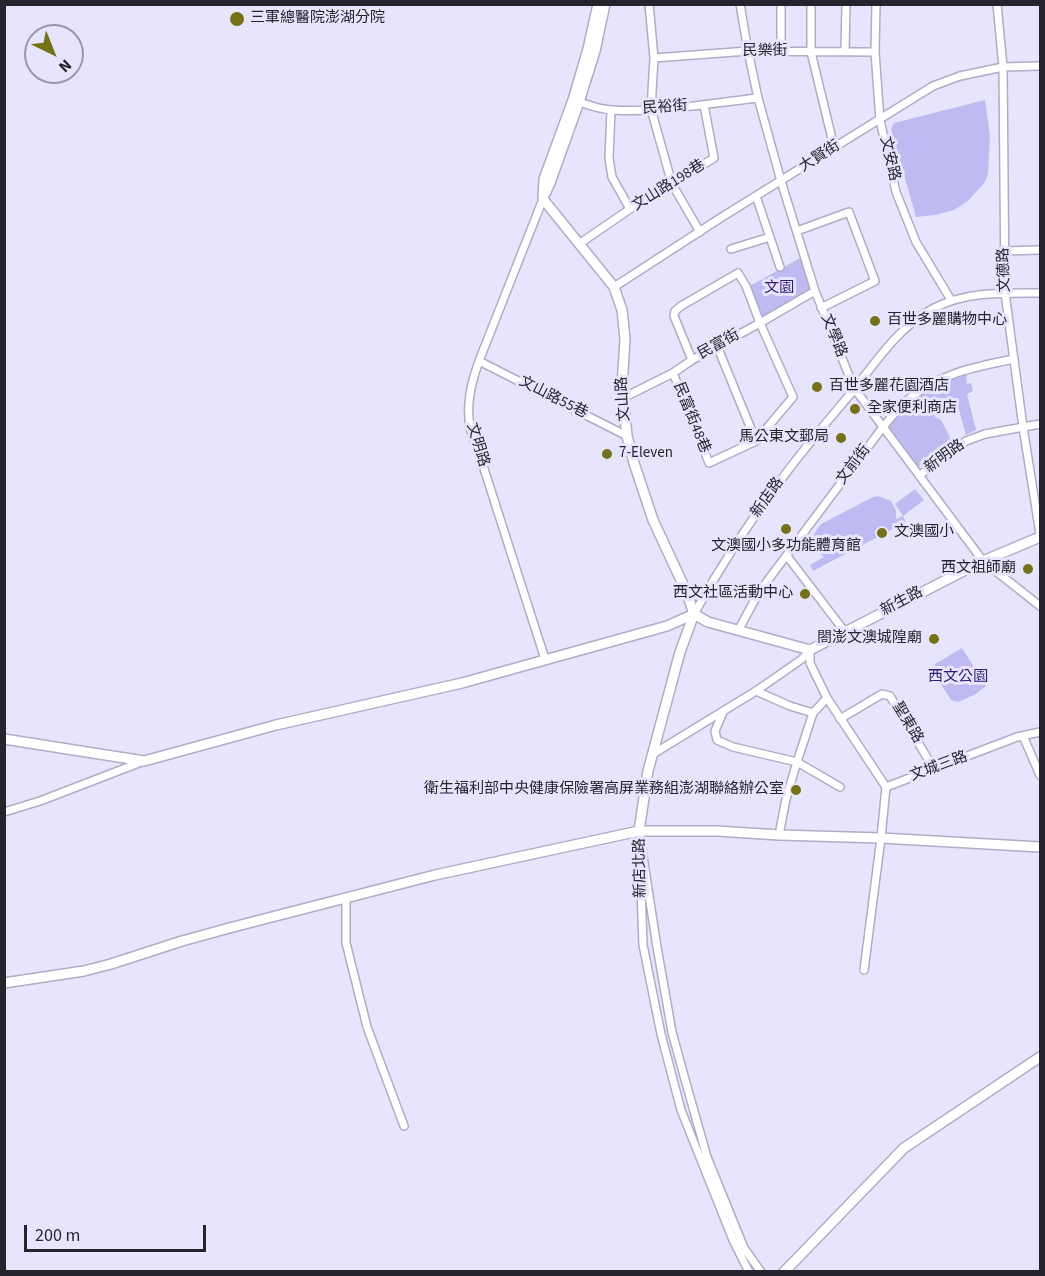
<!DOCTYPE html>
<meta charset="utf-8">
<style>
body{margin:0}
#map{position:relative;width:1045px;height:1276px;overflow:hidden;background:#e7e5fe;font-family:"Source Sans 3",sans-serif}
canvas{display:block}
.frame{position:absolute;inset:0;border:6px solid #25242d;pointer-events:none}
.north{position:absolute;left:24px;top:24px;width:60px;height:60px;box-sizing:border-box;background:#e7e5fe;border:2px solid #9998aa;border-radius:50%;rotate:137deg;font-size:16px;font-weight:700;line-height:24px;text-align:center;color:#25242d}
.north::after{content:'';display:block;margin:auto;width:21px;height:27px;background:#757215;clip-path:polygon(50% 0,100% 100%,50% 72%,0 100%)}
.scale{position:absolute;left:24px;top:1225px;width:182px;height:27px;box-sizing:border-box;border:3px solid #25242d;border-top:0;padding-left:8px;font-size:18px;line-height:21px;white-space:nowrap;color:#25242d;-webkit-text-stroke:4px #e7e5fe;paint-order:stroke}
</style>
<div id="map">
<canvas width="1045" height="1276"></canvas>
<div class="frame"></div>
<div class="north">N</div>
<div class="scale">200 m</div>
</div>
<script>
const context = document.querySelector('canvas').getContext('2d');
context.lineJoin = 'round';
function paint(path, color) { context.fillStyle = color; context.fill(path, 'evenodd'); }
function strokePath(path, color, width, dash) { context.strokeStyle = color; context.lineWidth = width; context.lineCap = dash ? 'butt' : 'round'; context.setLineDash(dash || []); context.stroke(path); }
function drawText(font, color, halo, rows, align = 'center') {
  context.font = font + ' "Source Sans 3","Noto Sans TC",sans-serif'; context.lineWidth = 6; context.setLineDash([]); context.textBaseline = 'middle'; context.strokeStyle = halo; context.fillStyle = color; for (const [text, x, y, turn = 0] of rows) {
    context.save(); context.translate(x, y); context.rotate((+turn || 0) * Math.PI / 180); context.textAlign = isNaN(turn) ? turn : align; if (halo) context.strokeText(text, 0, 0); context.fillText(text, 0, 0); context.restore();
  }
}
paint(new Path2D(`
 M985 100 990 136 988 173 985 182 969 200 954 210 935 215 916 217 891 129 894 123Z
 M802 257 813 290 761 320 748 287Z
 M966 372 967 384 971 383 973 391 967 394 976 430 966 435 957 403H954L952 397 931 407 935 417 941 420 953 443 939 450 918 467 885 427 905 404 932 385Z
 M915 489 924 500 903 516 895 504Z
 M878 496 891 501 896 511V519L903 516 906 522 813 571 810 565 824 557C810 547 810 537 821 524L873 497Z
 M962 648 986 686 974 695 958 702 951 700 933 672 935 664Z`), '#bfbaf2');
const street = new Path2D(`
 M649 4 654 58 651 109 672 184 700 232
 M740 4 748 51 758 98 781 181 815 291 854 388 983 561 1040 606
 M781 4V52
 M811 4V52L834 147
 M876 4 875 52 880 120 896 192 916 242 951 300
 M997 4 1003 67 1005 293 1023 427 1040 534
 M845 51 846 4
 M654 58 748 51 875 52
 M577 101C588 105 601 110 613 110 661 113 710 103 758 98
 M611 110 609 158 612 177 630 209
 M756 196 780 267
 M543 199 479 361C468 391 463 421 478 450L545 659
 M797 231 849 212 875 281 821 308
 M579 244 630 209 714 158 704 105
 M731 249 770 237
 M1004 251 1040 250
 M614 287 722 217 933 86 960 76 1003 67 1040 66
 M717 346 756 441
 M479 361 627 436
 M673 373 709 463 756 441 793 397 760 323 746 286 738 273 681 306 675 311 674 316 692 360
 M623 398 673 373 692 360 760 323 815 291
 M920 475 966 441 985 434 1040 424
 M787 556 845 632
 M694 614C719 569 747 525 778 484 801 452 827 422 852 392 876 362 899 326 934 308 967 291 1005 293 1040 293
 M739 629 759 592 883 427C890 419 897 409 905 402 938 374 973 367 1014 359
 M810 650V663L827 698 886 787
 M756 691 790 706 813 713
 M723 712 715 731 717 740 733 747 797 762 840 787
 M840 719 882 694 890 696 934 769
 M1023 736 1040 775
 M653 754 756 691 802 659 810 650
 M4 812 40 801 144 761
 M639 831 657 947 672 1032 686 1083 707 1157 744 1248 761 1272
 M779 835 786 799 797 762 813 713 827 698
 M640 860 643 945 661 1034 681 1110 733 1240 749 1272
 M346 898V943L367 1027 404 1126
 M864 970 881 838 886 787 1017 737 1040 732`);
const secondary = new Path2D(`
 M598 4 588 49 573 100 544 179 543 199 614 287 622 310 625 339 622 386 627 436 634 463 653 520 687 593 694 614
 M545 194 550 183 579 102 595 51 605 4
 M694 614 708 622 810 650 983 561 1040 537
 M4 739 144 761 276 725 462 683 667 626 694 614
 M639 831 648 771 680 652 694 614
 M4 983 84 971 111 964 182 941 233 927 435 875 639 831H717L779 835 881 838 1040 847
 M784 1272 904 1148 1040 1057`);
strokePath(street, '#afadc5', 10);
strokePath(secondary, '#afadc5', 12);
strokePath(street, '#fff', 7);
strokePath(secondary, '#fff', 9);
for (const [x, y, r, color] of [
 [237,19,8,"#757215"],
 [875,321,6,"#757215"],
 [817,387,6,"#757215"],
 [855,409,6,"#757215"],
 [841,438,6,"#757215"],
 [607,454,6,"#757215"],
 [786,529,6,"#757215"],
 [882,533,6,"#757215"],
 [1028,569,6,"#757215"],
 [805,594,6,"#757215"],
 [934,639,6,"#757215"],
 [796,790,6,"#757215"]
]) { const dot = new Path2D(); dot.arc(x, y, r, 0, 2 * Math.PI); context.fillStyle = color; context.fill(dot); strokePath(dot, '#e7e5fe', 2); }
drawText('15px', '#25242d', '#e7e5fe', [
 ["三軍總醫院澎湖分院",250,19],
 ["百世多麗購物中心",887,321],
 ["百世多麗花園酒店",829,387],
 ["全家便利商店",867,409],
 ["馬公東文郵局",829,438,"right"],
 ["7-Eleven",619,454],
 ["文澳國小",894,533],
 ["文澳國小多功能體育館",786,547,"center"],
 ["西文祖師廟",1016,569,"right"],
 ["西文社區活動中心",793,594,"right"],
 ["閤澎文澳城隍廟",922,639,"right"],
 ["衛生福利部中央健康保險署高屏業務組澎湖聯絡辦公室",784,790,"right"]
], 'left');
drawText('15px', '#25242d', '#e7e5fe', [
 ["民樂街",765,52],
 ["民裕街",665,108,-4],
 ["大賢街",820,157,-32],
 ["文安路",889,159,77],
 ["文山路198巷",669,186,-32],
 ["文德路",1005,270,-92],
 ["文學路",833,336,68],
 ["民富街",719,345,-29],
 ["文山路55巷",553,398,27],
 ["文山路",624,399,-94],
 ["民富街48巷",691,418,68],
 ["文明路",477,445,73],
 ["新明路",945,457,-36],
 ["文前街",854,465,-53],
 ["新店路",768,498,-55],
 ["新生路",902,602,-28],
 ["聖東路",907,723,59],
 ["文城三路",939,767,-20],
 ["新店北路",641,868,-91]
]);
drawText('15px', '#341976', '#e7e5fe', [
 ["文園",779,289],
 ["西文公園",958,678]
]);
</script>
